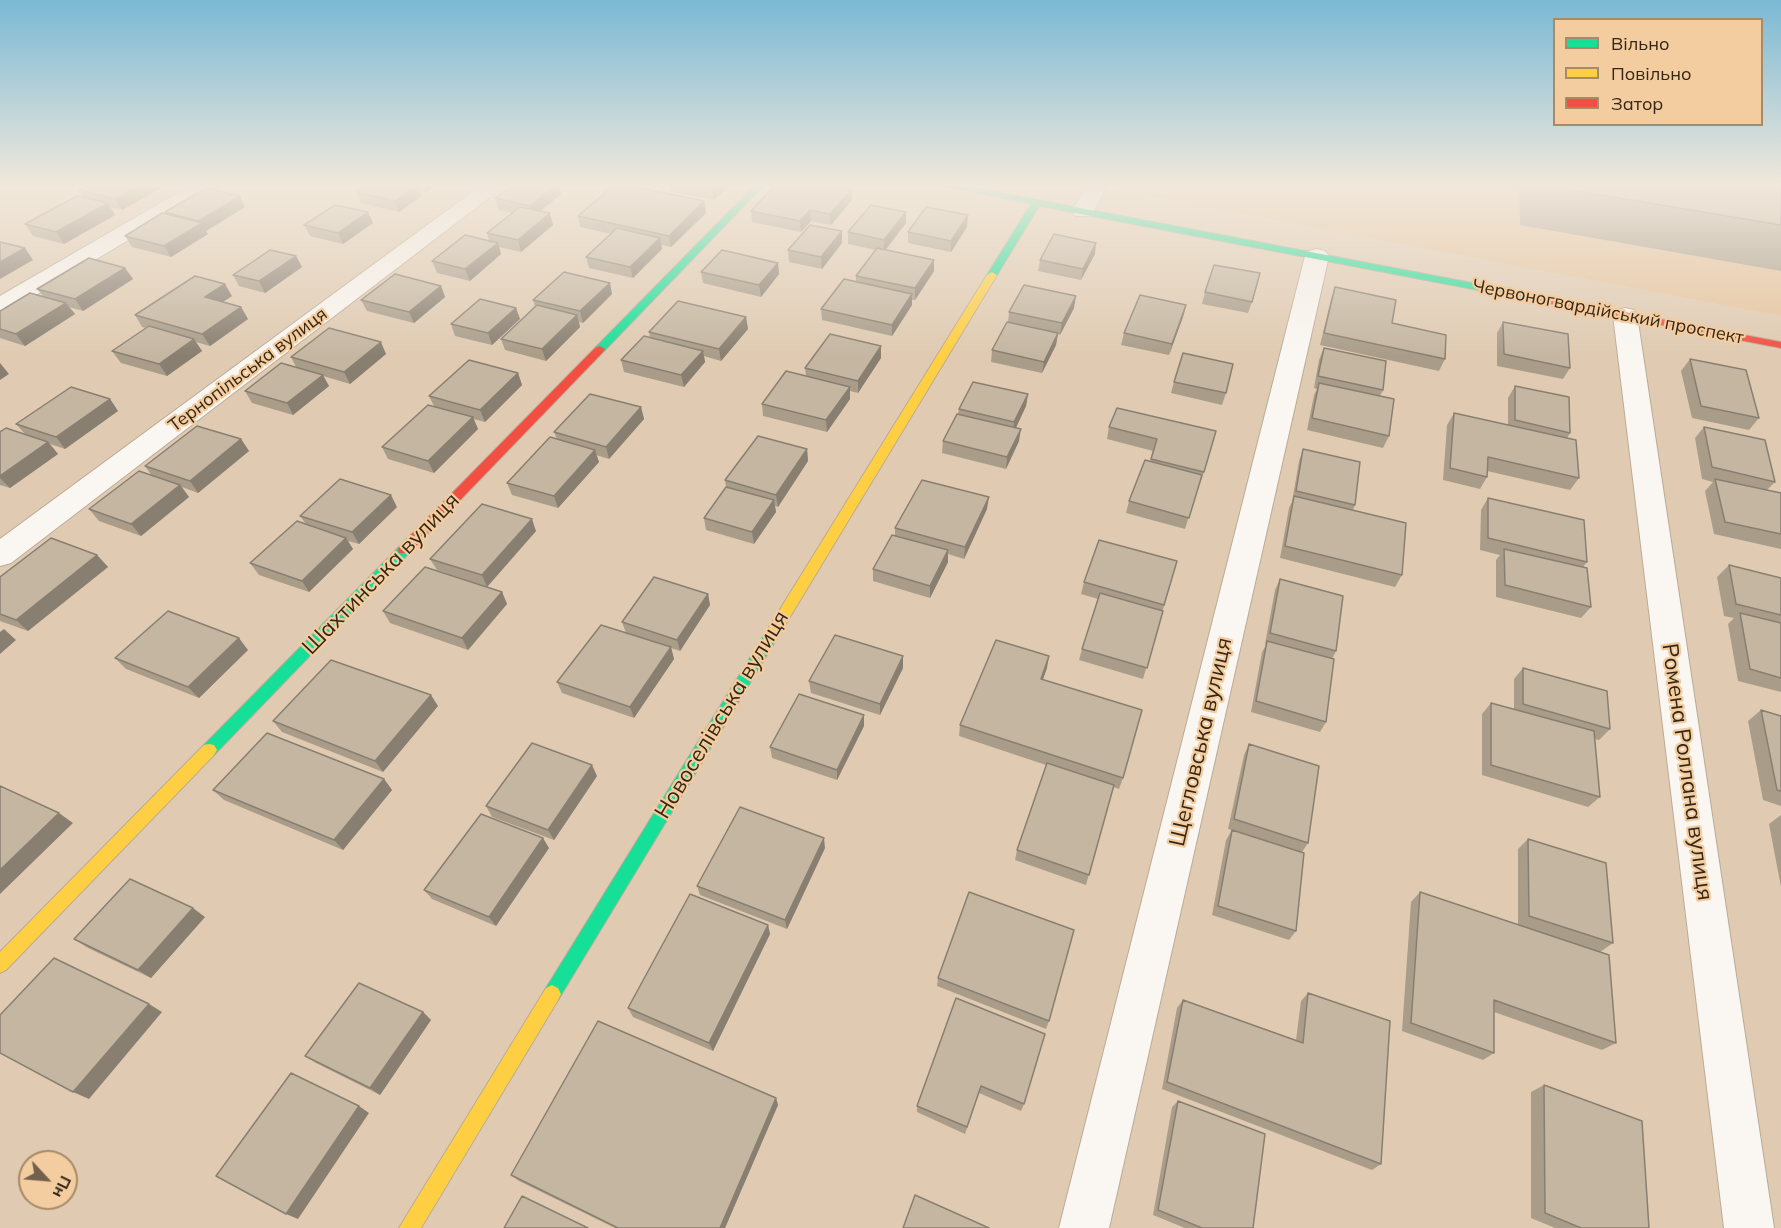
<!DOCTYPE html>
<meta charset="utf-8">
<style>
body{margin:0}
#map{position:relative;width:1781px;height:1228px;overflow:hidden;background:#e0cbb2;font-family:Mulish,sans-serif}
canvas{display:block}
.legend{position:absolute;left:1553px;top:18px;width:210px;height:108px;box-sizing:border-box;background:#f3cc9f;border:2px solid #a78a68;margin:0;padding:8px 10px;list-style:none;font-size:18px;color:#352615}
.legend li{display:flex;align-items:center;gap:12px;height:30px}
.legend b{width:30px;border:2px solid #a78a68}
.north{position:absolute;left:18px;top:1150px;width:60px;height:60px;box-sizing:border-box;background:#f3cc9f;border:2px solid #a78a68;border-radius:50%;rotate:116deg;font-size:16px;font-weight:700;line-height:24px;text-align:center;color:#352615}
.north::after{content:'';display:block;margin:auto;width:21px;height:27px;background:#71604c;clip-path:polygon(50% 0,100% 100%,50% 72%,0 100%)}
</style>
<div id="map">
<canvas width="1781" height="1228"></canvas>
<ul class="legend">
<li><b style="height:8px;background:#16e098"></b>Вільно</li>
<li><b style="height:8px;background:#ffcf43"></b>Повільно</li>
<li><b style="height:8px;background:#f24e42"></b>Затор</li>
</ul>
<div class="north">Пн</div>
</div>
<script>
const context = document.querySelector('canvas').getContext('2d');
context.lineJoin = 'round';
function paint(path, color) { context.fillStyle = color; context.fill(path, 'evenodd'); }
function strokePath(path, color, width, dash) { context.strokeStyle = color; context.lineWidth = width; context.lineCap = dash ? 'butt' : 'round'; context.setLineDash(dash || []); context.stroke(path); }
function drawText(font, color, halo, rows, align = 'center') {
  context.font = font + ' Mulish,sans-serif'; context.lineWidth = 4.5; context.setLineDash([]); context.textBaseline = 'middle'; context.strokeStyle = halo; context.fillStyle = color; for (const [text, x, y, turn = 0] of rows) {
    context.save(); context.translate(x, y); context.rotate((+turn || 0) * Math.PI / 180); context.textAlign = isNaN(turn) ? turn : align; if (halo) context.strokeText(text, 0, 0); context.fillText(text, 0, 0); context.restore();
  }
}
paint(new Path2D(`
 M1121 184H1781V316L1118 190Z`), '#e6c49d');
const street = new Path2D(`
 M193 184H219L216 188 9 311 0 313V296Z
 M483 184H507L11 563 0 566V539Z
 M1087 184H1108L1091 216H1075L1072 211Z
 M1317 249 1325 251 1329 256 1109 1228H1059L1305 256 1309 251Z
 M1625 308 1634 310 1637 315 1774 1228H1724L1613 315 1616 310Z`);
const fast = new Path2D(`
 M756 184H765L604 351H596V347Z
 M936 184H955L1535 295 1540 298 1535 301 1039 206 997 275 992 278 987 275 1031 204Z
 M404 545 410 550 409 553 214 755 209 756 204 755 201 750 204 745 399 547Z
 M771 631 776 632 778 636 776 640 558 1000 552 1003 546 1000 543 994 546 988 766 632Z`);
const slow = new Path2D(`
 M992 272 997 275 776 640H766L764 636 766 632 987 275Z
 M209 744 214 745 217 750 214 755 6 970 0 973V952L204 745Z
 M552 985 558 988 561 994 558 1000 421 1228H399L546 988Z`);
const jam = new Path2D(`
 M1535 295 1781 342V348L1531 300 1530 298Z
 M600 346 605 349 604 351 409 553H399L398 550 399 547 596 347Z`);
strokePath(street, '#baab97', 2);
strokePath(fast, '#baab97', 2);
strokePath(slow, '#baab97', 2);
strokePath(jam, '#baab97', 2);
paint(street, '#faf7f3');
paint(fast, '#16e098');
paint(slow, '#ffcf43');
paint(jam, '#f24e42');
paint(new Path2D(`
 M89 184H159L161 188 122 210 110 207 115 215 64 244 33 236 25 224 83 197 79 190Z
 M368 184H438L426 193 420 192 422 196 399 212 361 203 356 192Z
 M670 184H731L714 200 671 192Z
 M1519 184H1781V271L1520 225Z
 M852 189V200L831 225 811 221 801 232 752 222 751 211Z
 M561 194 540 211 553 225 521 252 499 247 501 254 470 281 437 273 432 261 489 241 487 233 513 213 499 210 495 198Z
 M240 196 245 207 206 231 208 234 171 257 132 247 125 236 166 214 165 212Z
 M704 201 706 213 671 247 661 245 662 249 633 278 589 268 586 257 611 234 580 227 578 216Z
 M373 223 343 244 310 236 304 225Z
 M906 223 886 250 934 260V271L915 300H912V305L892 336 822 320 821 309 856 281V276L876 250 848 244V232Z
 M967 227 951 252 908 243V232Z
 M842 243 822 269 789 262 788 250Z
 M1095 254 1081 280 1038 271 1040 260Z
 M296 256 302 267 265 293 239 286 233 275Z
 M778 263 779 274 761 297 703 283 701 272Z
 M125 268 133 279 83 311 69 307 75 314 25 346 0 338V311L43 296 37 289Z
 M441 286 445 297 414 323 367 311 361 300Z
 M1335 287 1392 323 1445 359 1439 371 1320 345 1331 299Z
 M1205 292 1252 302 1248 313 1202 304Z
 M612 294 583 323 579 322 580 327 546 361 505 350 501 339 535 306 533 300Z
 M232 296 223 302 241 307 248 319 210 346 196 342 202 351 167 376 121 363 112 351 146 328 142 327 135 315Z
 M1186 305 1183 317 1169 355 1121 345 1124 333Z
 M516 308 520 319 492 345 455 336 451 324Z
 M1074 308 1060 335 1058 334 1056 345 1042 373 991 362 992 350 1008 322 1009 312Z
 M746 317 748 329 721 361 704 356 705 362 684 387 624 372 621 360 650 338 649 332Z
 M1503 322 1570 368 1563 379 1497 366V333Z
 M881 346V358L858 393 850 391V399L827 432 763 416 762 404 806 376 805 368Z
 M1324 348 1383 390 1380 396 1389 436 1383 448 1307 430 1314 395 1317 389 1314 388 1319 360Z
 M386 354 350 384 323 376 329 386 293 415 252 403 245 391 296 367 291 357Z
 M1690 359 1759 418 1749 430 1692 418 1681 371Z
 M518 373 522 385 485 422 473 419 478 429 434 473 388 459 382 447 434 406 429 396Z
 M1174 382 1226 393 1222 405 1171 393Z
 M1515 386 1570 433 1567 438 1579 478 1570 490 1487 471V477L1480 489 1443 480 1447 425 1454 413 1508 425V398Z
 M1028 394 1026 406 1016 428 1019 441 1006 469 942 453 943 441 958 414 959 409Z
 M110 399 118 411 65 449 50 444 58 454 10 488 0 485V432L25 434 16 424Z
 M641 407 644 419 609 459 596 455 599 462 558 508 512 495 507 483 557 439 554 432Z
 M1117 408 1204 472 1200 484H1199L1185 529 1126 513 1129 501 1150 461 1153 451 1107 439 1109 427Z
 M1704 427 1775 482 1767 490 1781 493V549L1714 534 1705 491 1713 482 1702 479 1695 438Z
 M241 439 249 451 198 493 182 487 189 497 141 536 99 521 89 509 152 476 145 466Z
 M807 449 808 461 778 507 775 506 776 512 754 544 706 530 704 518 726 487 725 480Z
 M1303 449 1355 505 1353 510 1402 575 1395 587 1280 558 1289 508 1292 502 1299 461Z
 M1488 498 1587 562 1583 567 1591 607 1581 618 1496 597V560L1500 555 1480 550 1481 510Z
 M397 507 359 544 348 541 353 549 309 592 259 575 250 563 306 524 300 516Z
 M987 509 964 559 948 554V562L930 598 873 581V569L895 536V528Z
 M536 531 487 587 437 570 430 559Z
 M97 555 108 567 28 631 0 621V577Z
 M1177 561 1143 679 1079 660 1082 649 1098 599 1081 594 1084 582Z
 M1729 565 1781 578V692L1738 681 1728 624 1734 618 1724 616 1717 577Z
 M1280 579 1336 651 1332 659 1326 722 1320 732 1251 712 1262 652 1266 645 1265 644 1275 590Z
 M502 592 507 604 468 650 390 623 383 611Z
 M708 594 710 605 680 651 671 648 674 659 634 718 562 693 557 682 626 633 622 622Z
 M248 650 199 698 126 669 115 658Z
 M903 656V668L880 715 811 693 809 681Z
 M1047 668 1043 679 1123 778 1119 789 1113 787 1086 885 1015 860 1017 850 1046 765 959 736 960 725Z
 M1523 668 1610 729 1599 740 1595 739 1600 797 1588 807 1482 775V714L1491 703 1514 709V679Z
 M438 706 383 772 282 732 273 721Z
 M1761 710 1781 716V806L1763 800 1748 721Z
 M864 715V726L837 780 772 758 770 747Z
 M1249 744 1308 843 1302 852 1296 931 1289 940 1212 915 1226 840 1232 830 1228 829 1244 755Z
 M597 776 554 840 492 817 486 806Z
 M384 779 392 790 343 850 224 800 213 790Z
 M1781 815V887L1769 824Z
 M1528 839 1613 943 1600 952 1616 1043 1602 1050 1494 1012V1053L1483 1060 1402 1031 1411 902 1420 892 1518 925V849Z
 M549 848 496 926 432 899 424 890Z
 M825 848 787 929 700 895 697 886Z
 M205 917 151 978 88 948 74 939Z
 M768 925 770 934 713 1051 633 1017 628 1008Z
 M938 978 1049 1021 1046 1029 937 986Z
 M1308 993 1381 1164 1372 1170 1162 1089 1177 1008 1183 1000 1296 1040 1301 1001Z
 M956 998 1024 1104 1021 1111 979 1093 965 1134 917 1112V1106Z
 M423 1012 431 1020 380 1095 316 1063 305 1056Z
 M1544 1085 1649 1228H1555L1531 1218V1092Z
 M776 1098 778 1105 725 1228H615L519 1181 511 1175Z
 M1178 1101 1253 1228H1185L1153 1215 1172 1107Z`), '#a99d8a');
paint(new Path2D(`
 M142 184H159L161 188 122 210 115 199Z
 M423 184H438L426 193Z
 M556 184H559L561 194 533 217 530 206Z
 M718 184H731L714 200 712 189Z
 M417 185 422 196 399 212 395 201Z
 M852 189V200L831 225 830 214Z
 M240 196 245 207 206 231 208 234 171 257 164 246 200 224 199 221Z
 M704 201 706 213 671 247 669 236Z
 M108 203 115 215 64 244 56 232Z
 M810 210 811 221 801 232 800 221Z
 M368 212 373 223 343 244 338 233Z
 M906 212V223L884 251V240Z
 M550 213 553 225 521 252 518 240Z
 M968 215 967 227 951 252V241Z
 M842 231V243L822 269 821 257Z
 M660 238 662 249 633 278 630 267Z
 M498 243 501 254 470 281 465 269Z
 M1096 243 1095 254 1081 280 1083 269Z
 M25 248 33 260 0 279V262Z
 M296 256 302 267 265 293 259 281Z
 M934 260V271L915 300V288Z
 M778 263 779 274 761 297 759 285Z
 M125 268 133 279 83 311 75 299Z
 M610 283 612 294 583 323 580 311Z
 M225 284 232 296 212 309 205 297Z
 M441 286 445 297 414 323 409 312Z
 M912 294V305L892 336V325Z
 M1076 296 1074 308 1060 335 1062 323Z
 M66 303 75 314 25 346 16 334Z
 M1186 305 1183 317 1169 355 1172 344Z
 M241 307 248 319 210 346 202 334Z
 M516 308 520 319 492 345 488 333Z
 M577 315 580 327 546 361 542 349Z
 M746 317 748 329 721 361 719 349Z
 M1058 333 1056 345 1042 373 1044 362Z
 M194 339 202 351 167 376 159 364Z
 M381 342 386 354 350 384 344 372Z
 M881 346V358L858 393V381Z
 M703 351 705 362 684 387 681 375Z
 M0 363 9 374 0 380Z
 M518 373 522 385 485 422 480 410Z
 M323 375 329 386 293 415 287 403Z
 M850 387V399L827 432 826 420Z
 M1028 394 1026 406 1013 434 1014 422Z
 M110 399 118 411 65 449 56 437Z
 M641 407 644 419 609 459 606 447Z
 M473 417 478 429 434 473 428 461Z
 M1021 429 1019 441 1006 469 1007 457Z
 M241 439 249 451 198 493 190 481Z
 M48 442 58 454 10 488 0 478V476Z
 M807 449 808 461 778 507 776 495Z
 M595 450 599 462 558 508 554 496Z
 M180 485 189 497 141 536 131 524Z
 M391 495 397 507 359 544 352 532Z
 M989 497 987 509 964 559 965 547Z
 M774 500 776 512 754 544 752 532Z
 M532 519 536 531 487 587 482 575Z
 M346 538 353 549 309 592 302 581Z
 M948 550V562L930 598V586Z
 M97 555 108 567 28 631 16 620Z
 M502 592 507 604 468 650 462 638Z
 M708 594 710 605 680 651 677 640Z
 M4 629 16 640 0 654V632Z
 M239 638 248 650 199 698 188 687Z
 M671 647 674 659 634 718 630 707Z
 M903 656V668L880 715V704Z
 M1049 656 1047 668 1039 690 1041 679Z
 M431 695 438 706 383 772 375 761Z
 M864 715V726L837 780V770Z
 M592 765 597 776 554 840 548 830Z
 M384 779 392 790 343 850 334 840Z
 M59 813 73 823 0 894V870Z
 M543 838 549 848 496 926 489 917Z
 M824 838 825 848 787 929 785 920Z
 M193 908 205 917 151 978 138 970Z
 M768 925 770 934 713 1051 709 1043Z
 M149 1004 162 1012 89 1099 73 1092Z
 M423 1012 431 1020 380 1095 370 1088Z
 M776 1098 778 1105 725 1228H720Z
 M359 1106 369 1113 298 1219 286 1214Z`), '#897f71');
const building = new Path2D(`
 M89 184H142L115 199 79 190Z
 M368 184H415L417 185 395 201 356 192Z
 M514 184H556L530 206 495 198Z
 M615 184H620L704 201 669 236 578 216Z
 M687 184H718L712 189Z
 M776 184H829L852 189 830 214 810 210 800 221 751 211Z
 M1541 184H1781V225L1541 185Z
 M206 188 240 196 199 221 165 212Z
 M77 196 108 203 56 232 25 224Z
 M335 205 368 212 338 233 304 225Z
 M871 205 906 212 884 240 848 232Z
 M520 207 550 213 518 240 487 233Z
 M926 207 968 215 951 241 908 232Z
 M162 213 202 223 164 246 125 236Z
 M810 225 842 231 821 257 788 250Z
 M617 228 660 238 630 267 586 257Z
 M1054 234 1096 243 1083 269 1040 260Z
 M465 235 498 243 465 269 432 261Z
 M0 242 25 248 0 262Z
 M877 248 934 260 915 288 856 276Z
 M270 250 296 256 259 281 233 275Z
 M722 250 778 263 759 285 701 272Z
 M89 258 125 268 75 299 37 289Z
 M1214 265 1260 273 1252 302 1205 292Z
 M564 272 610 283 580 311 533 300Z
 M395 274 441 286 409 312 361 300Z
 M195 276 225 284 205 297 241 307 202 334 135 315Z
 M844 279 912 294 892 325 821 309Z
 M1024 285 1076 296 1062 323 1009 312Z
 M1335 287 1396 300 1392 323 1446 335 1445 359 1324 333Z
 M30 293 66 303 16 334 0 329V311Z
 M1140 295 1186 305 1172 344 1124 333Z
 M480 299 516 308 488 333 451 324Z
 M678 301 746 317 719 349 649 332Z
 M537 305 577 315 542 349 501 339Z
 M1007 322 1058 333 1044 362 992 350Z
 M1503 322 1568 334 1570 368 1504 354Z
 M149 326 194 339 159 364 112 351Z
 M329 328 381 342 344 372 291 357Z
 M830 334 881 346 858 381 805 368Z
 M644 336 703 351 681 375 621 360Z
 M1324 348 1386 361 1383 390 1318 376Z
 M1183 353 1233 364 1226 393 1174 382Z
 M1690 359 1746 370 1759 418 1701 406Z
 M469 360 518 373 480 410 429 396Z
 M281 363 323 375 287 403 245 391Z
 M786 371 850 387 826 420 762 404Z
 M973 382 1028 394 1014 422 959 409Z
 M1319 383 1394 399 1389 436 1312 418Z
 M1515 386 1569 397 1570 433 1515 420Z
 M71 387 110 399 56 437 16 424Z
 M590 394 641 407 606 447 554 432Z
 M428 405 473 417 428 461 382 447Z
 M1117 408 1216 431 1204 472 1151 459 1157 439 1109 427Z
 M1454 413 1576 440 1579 478 1488 457 1487 477 1450 468Z
 M957 414 1021 429 1007 457 943 441Z
 M197 426 241 439 190 481 145 466Z
 M1704 427 1765 440 1775 482 1712 467Z
 M6 428 48 442 0 476V432Z
 M758 436 807 449 776 495 725 480Z
 M550 437 595 450 554 496 507 483Z
 M1303 449 1360 462 1355 505 1296 491Z
 M1145 460 1202 475 1189 518 1129 501Z
 M139 471 180 485 131 524 89 509Z
 M340 479 391 495 352 532 300 516Z
 M1715 479 1781 493V534L1725 522Z
 M922 480 989 497 965 547 895 528Z
 M726 487 774 500 752 532 704 518Z
 M1294 496 1406 523 1402 575 1285 546Z
 M1488 498 1584 520 1587 562 1488 538Z
 M482 504 532 519 482 575 430 559Z
 M297 521 346 538 302 581 250 563Z
 M892 535 948 550 930 586 873 569Z
 M51 538 97 555 16 620 0 614V577Z
 M1099 540 1177 561 1164 605 1084 582Z
 M1504 549 1587 568 1591 607 1505 585Z
 M1729 565 1781 578V615L1736 604Z
 M425 567 502 592 462 638 383 611Z
 M654 577 708 594 677 640 622 622Z
 M1280 579 1343 596 1336 651 1270 633Z
 M1100 593 1163 611 1147 668 1082 649Z
 M168 611 239 638 188 687 115 658Z
 M1740 613 1781 623V678L1750 669Z
 M601 625 671 647 630 707 557 682Z
 M835 635 903 656 880 704 809 681Z
 M996 640 1049 656 1041 679 1142 710 1123 778 960 725Z
 M1267 641 1334 659 1326 722 1256 701Z
 M331 660 431 695 375 761 273 721Z
 M1523 668 1607 691 1610 729 1523 704Z
 M799 694 864 715 837 770 770 747Z
 M1491 703 1594 731 1600 797 1491 765Z
 M1761 710 1781 716V791L1777 790Z
 M267 733 384 779 334 840 213 790Z
 M532 743 592 765 548 830 486 806Z
 M1249 744 1319 766 1308 843 1234 819Z
 M1047 763 1114 785 1089 875 1017 850Z
 M0 786 59 813 0 870Z
 M740 807 824 838 785 920 697 886Z
 M481 814 543 838 489 917 424 890Z
 M1232 830 1304 853 1296 931 1218 906Z
 M1528 839 1606 863 1613 943 1529 916Z
 M130 879 193 908 138 970 74 939Z
 M969 892 1074 930 1049 1021 938 978Z
 M1420 892 1609 955 1616 1043 1494 1000V1053L1411 1023Z
 M690 894 768 925 709 1043 628 1008Z
 M54 958 149 1004 73 1092 0 1053V1015Z
 M359 983 423 1012 370 1088 305 1056Z
 M1308 993 1390 1021 1381 1164 1167 1082 1183 1000 1303 1043Z
 M956 998 1045 1034 1024 1104 981 1086 967 1127 917 1106Z
 M598 1021 776 1098 720 1228H618L511 1175Z
 M291 1073 359 1106 286 1214 216 1176Z
 M1544 1085 1642 1121 1649 1228H1581L1545 1213Z
 M1178 1101 1265 1134 1253 1228H1202L1158 1210Z
 M915 1195 989 1228H903Z
 M522 1196 588 1228H504Z`);
paint(building, '#c4b6a1');
strokePath(building, '#897f71', 1.5);
const sky = context.createLinearGradient(0, 0, 0, 356);
sky.addColorStop(0, '#7ab9d4');
sky.addColorStop(0.52, '#f1e8dc');
sky.addColorStop(1, '#f1e8dc00');
context.fillStyle = sky;
context.fillRect(0, 0, 1781, 356);
drawText('18px', '#352615', '#f3cc9f', [
 ["Червоногвардійський проспект",1608,312,11],
 ["Тернопільська вулиця",248,370,-37]
]);
drawText('22px', '#352615', '#f3cc9f', [
 ["Шахтинська вулиця",381,574,-46],
 ["Новоселівська вулиця",722,715,-59],
 ["Щегловська вулиця",1201,742,-77],
 ["Ромена Роллана вулиця",1687,772,82]
]);
</script>
